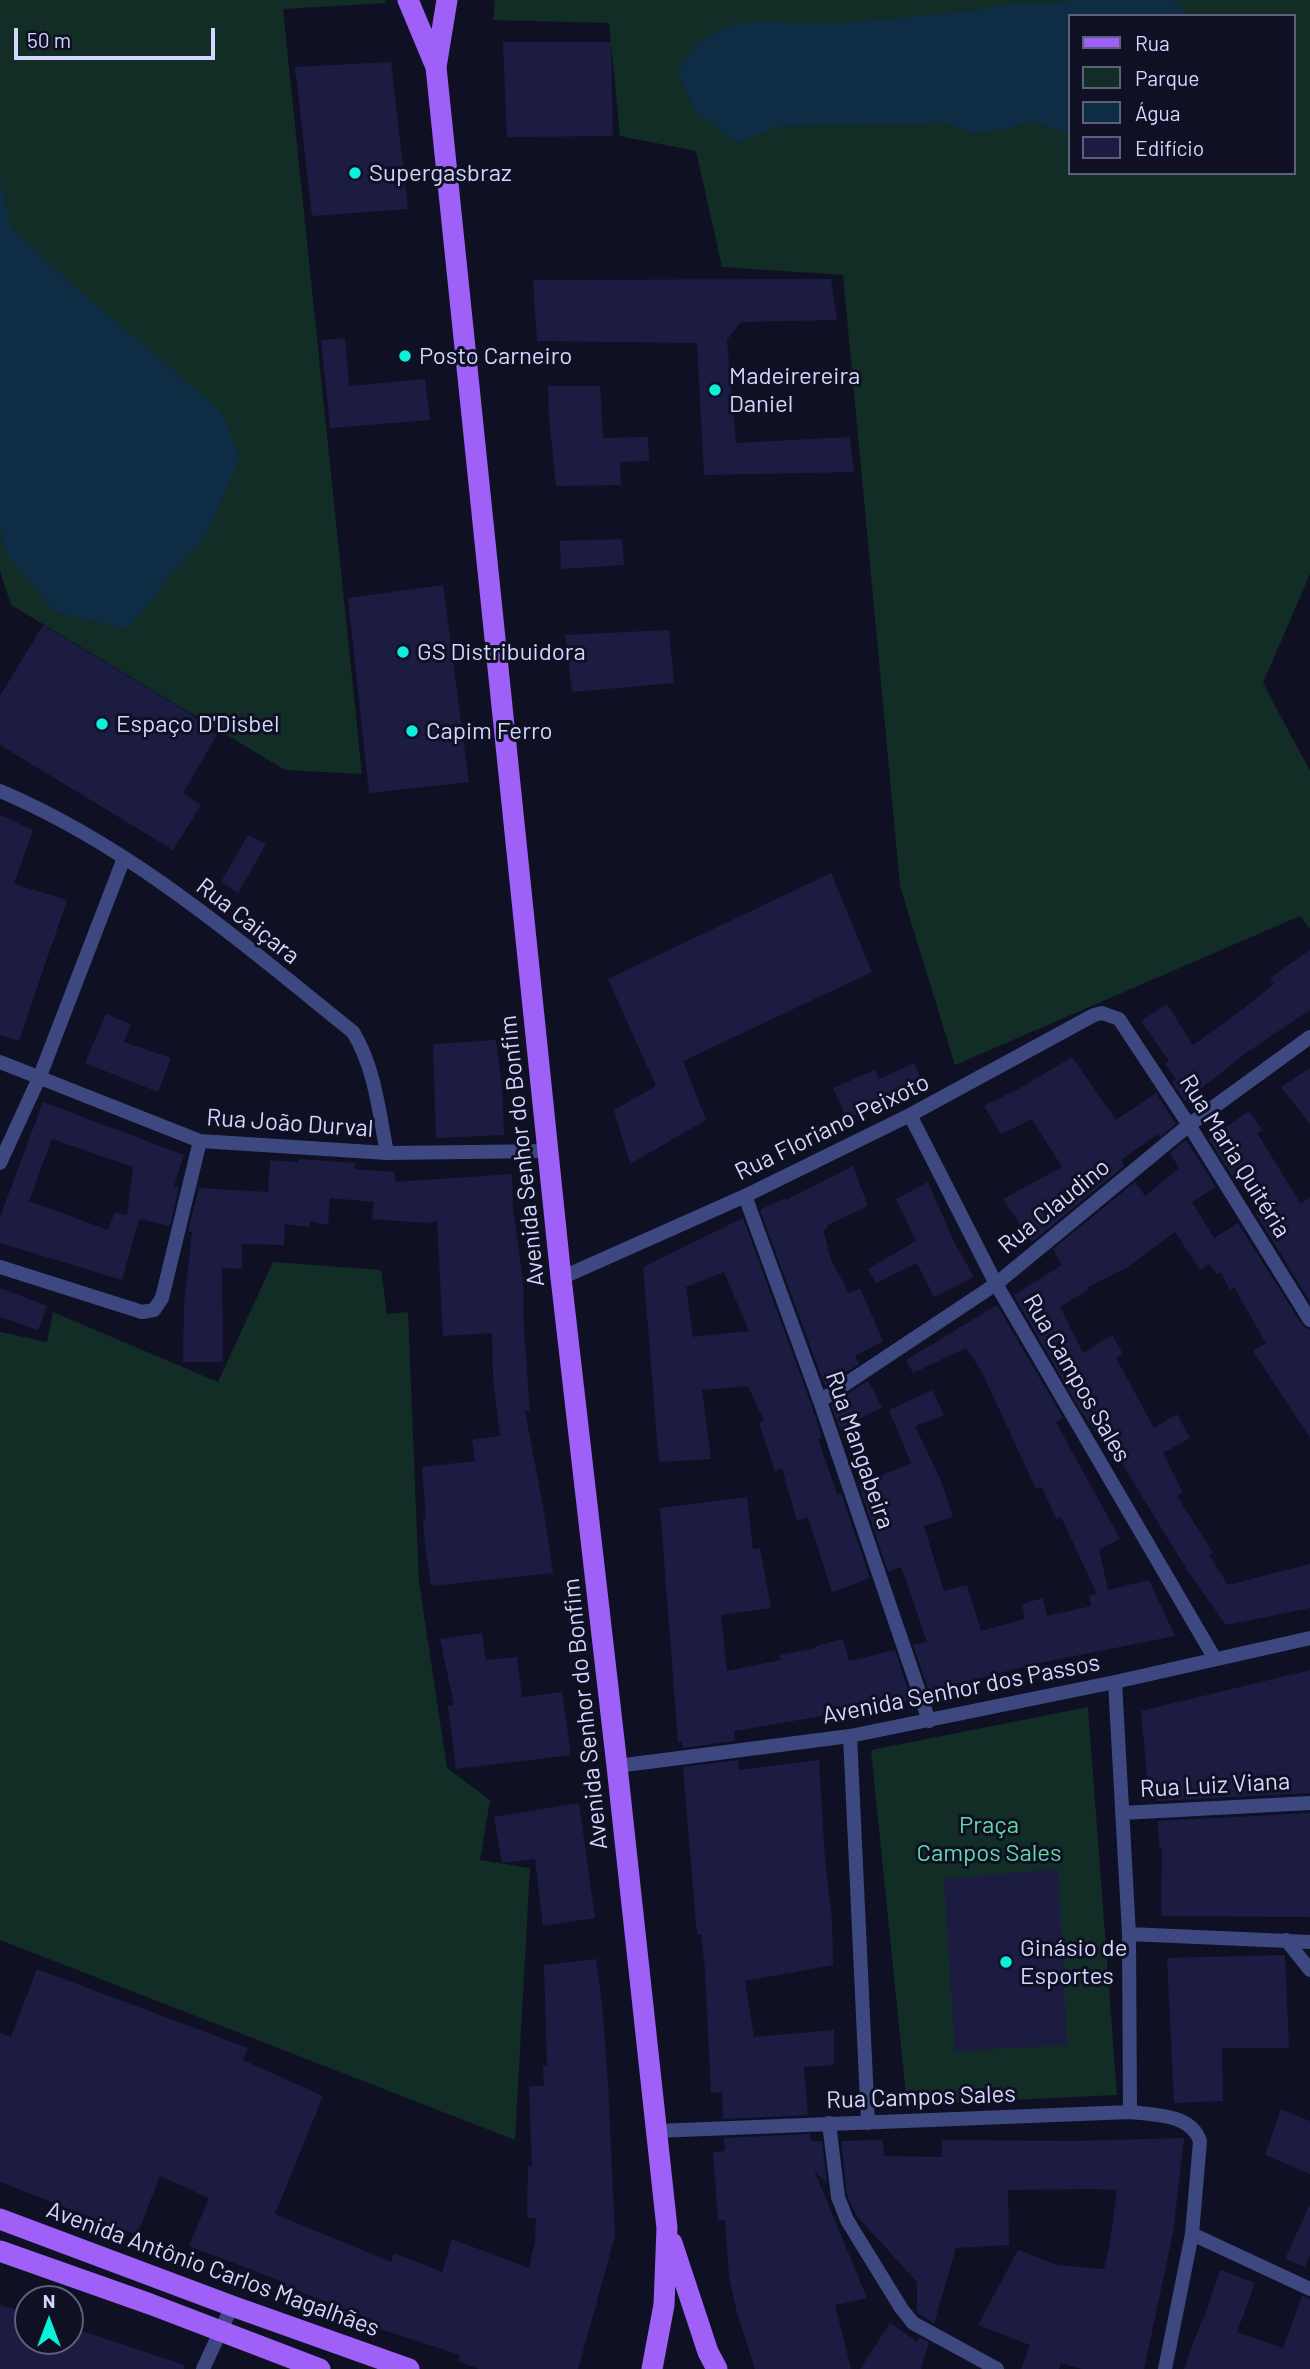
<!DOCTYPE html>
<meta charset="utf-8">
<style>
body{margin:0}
#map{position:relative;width:1310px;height:2369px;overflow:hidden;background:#0f1023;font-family:Barlow,sans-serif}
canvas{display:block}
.legend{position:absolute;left:1068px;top:14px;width:228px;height:161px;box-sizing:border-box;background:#0f1023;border:2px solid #5d607a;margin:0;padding:9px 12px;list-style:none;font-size:21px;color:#d3d7fd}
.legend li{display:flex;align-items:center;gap:14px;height:35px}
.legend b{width:35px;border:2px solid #5d607a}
.north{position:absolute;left:14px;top:2285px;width:70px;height:70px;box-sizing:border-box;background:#0f1023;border:2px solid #5d607a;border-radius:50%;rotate:0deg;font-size:19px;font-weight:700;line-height:28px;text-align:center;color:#d3d7fd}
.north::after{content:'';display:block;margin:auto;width:24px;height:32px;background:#0cf0d7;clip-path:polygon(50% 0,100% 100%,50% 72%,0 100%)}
.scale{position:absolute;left:14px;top:28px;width:201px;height:32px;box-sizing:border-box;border:4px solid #d3d7fd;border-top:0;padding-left:9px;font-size:21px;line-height:24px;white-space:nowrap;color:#d3d7fd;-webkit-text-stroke:5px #0f1023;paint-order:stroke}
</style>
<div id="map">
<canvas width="1310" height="2369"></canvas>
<ul class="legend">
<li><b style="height:9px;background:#9f60f7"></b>Rua</li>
<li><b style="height:19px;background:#122c26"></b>Parque</li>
<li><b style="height:19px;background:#0e2c43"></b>Água</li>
<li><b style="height:19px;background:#1c1c43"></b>Edifício</li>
</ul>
<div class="north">N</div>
<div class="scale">50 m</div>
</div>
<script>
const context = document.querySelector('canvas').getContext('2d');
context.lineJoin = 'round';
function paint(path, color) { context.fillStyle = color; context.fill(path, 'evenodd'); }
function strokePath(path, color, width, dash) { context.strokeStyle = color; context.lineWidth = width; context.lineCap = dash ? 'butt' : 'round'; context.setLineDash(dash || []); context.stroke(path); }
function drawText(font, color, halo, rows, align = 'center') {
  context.font = font + ' Barlow,sans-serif'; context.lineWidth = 6; context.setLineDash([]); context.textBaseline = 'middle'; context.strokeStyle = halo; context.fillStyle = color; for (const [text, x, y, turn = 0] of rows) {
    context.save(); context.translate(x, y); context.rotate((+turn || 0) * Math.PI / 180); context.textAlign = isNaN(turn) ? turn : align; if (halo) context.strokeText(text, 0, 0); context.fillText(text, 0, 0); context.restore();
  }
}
paint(new Path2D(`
 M0 0H385L387 3 283 9 362 774 285 770 11 605 0 571Z
 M495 0H1310V574L1263 683 1310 771V929L1300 916 955 1065 900 886 843 275 722 267 696 151 620 136 609 23 493 20ZM1070 16H1294V173H1070Z
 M273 1262 381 1270 387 1314 408 1312 419 1582 447 1768 490 1800 480 1860 530 1868 515 2140 0 1940V1332L47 1342 53 1312 218 1382Z
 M1088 1707 1117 2095 907 2105 871 1750Z`), '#122c26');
paint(new Path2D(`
 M1076 0H1172L1190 16H1070V133L1031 122 1001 130 974 133 945 123 779 126 739 143 695 111 678 72 695 44 728 26 753 22 835 24 981 10 1019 2 1047 4Z
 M0 179 11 228 82 293 221 411 240 457 208 531 127 629 54 611 7 555 0 527Z`), '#0e2c43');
paint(new Path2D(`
 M503 42H611L613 136 507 137Z
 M391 62 408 209 312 216 295 67Z
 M831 279 837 320 741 322 727 340 736 443 850 437 854 472 704 475 697 343 537 341 533 280Z
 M345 338 349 386 425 379 430 420 330 428 321 340Z
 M548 386H600L603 438 648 437 649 461 620 462 621 485 556 486 549 418Z
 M622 539 624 565 561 569 560 541Z
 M443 585 469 782 369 793 348 598Z
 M43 625 189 713 217 735 183 793 201 805 173 850 0 745V696Z
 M669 630 674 683 572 692 565 635Z
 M0 815 33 830 14 884 67 900 19 1041 0 1035Z
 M248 835 266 844 238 893 221 882Z
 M831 873 872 972 683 1061 706 1120 630 1164 614 1110 656 1086 608 979Z
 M1310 950V1010L1246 1053 1185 1101 1172 1082 1176 1079 1165 1064 1169 1061 1141 1021 1167 1004 1193 1045 1242 1010 1274 984 1270 978Z
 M106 1014 131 1024 124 1042 171 1058 158 1092 85 1063Z
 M496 1040 502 1086 504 1135 436 1138 433 1044Z
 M1072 1057 1116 1120 1156 1093 1176 1124 1160 1137 1158 1134 1121 1160 1124 1166 1032 1242 1003 1199 1062 1167 1032 1119 1001 1134 984 1106 1020 1088Z
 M914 1063 924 1086 867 1109 847 1119 833 1088 875 1070 879 1079Z
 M1310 1068V1124L1281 1087Z
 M43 1102 184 1155 174 1186 179 1187 170 1226 135 1218 139 1219 122 1280 0 1243V1217ZM52 1139 133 1167 127 1215 115 1212 108 1230 29 1201Z
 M1249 1111 1262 1130 1257 1133 1301 1204 1310 1197V1302L1255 1212 1267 1205 1243 1169 1232 1176 1209 1139Z
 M1186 1140 1216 1187 1192 1202 1214 1238 1238 1223 1302 1325 1310 1330V1438L1253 1351 1266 1343 1234 1287 1230 1290 1221 1272 1217 1274 1209 1264 1200 1270 1175 1232 1126 1268 1088 1287 1089 1289 1060 1307 1083 1353 1112 1335 1123 1354 1116 1358 1154 1428 1177 1414 1190 1438 1163 1453 1183 1493 1177 1496 1213 1553 1209 1555 1228 1585 1310 1564V1608L1226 1625 1189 1573 1121 1462 1118 1464 1079 1408 1014 1295 1062 1265 1053 1249 1135 1182 1145 1196 1179 1168 1170 1153Z
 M298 1159 355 1163 354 1169 395 1172V1182L512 1174 513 1208 523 1280 524 1331 530 1411H525L543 1506 553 1573 431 1586 425 1544 423 1519H426L422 1467 475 1461 472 1440 500 1436 493 1377 492 1333 443 1336 437 1221 428 1223 372 1219 374 1202 330 1198 328 1225 310 1221 309 1227 285 1224 284 1245 242 1244V1269L222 1268 223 1362H183L184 1304 192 1232 188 1231 199 1188 268 1192 270 1160 298 1162Z
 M853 1166 868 1206 827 1225 828 1228 823 1230 832 1262 849 1293 860 1288 883 1341 855 1356 859 1364 825 1386 760 1210 785 1198 786 1200Z
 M928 1182 955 1244 974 1277 934 1297 917 1263 876 1283 868 1269 916 1241 896 1199Z
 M743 1218 811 1404 822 1437 818 1439 837 1494 841 1493 870 1578 832 1592 808 1517 797 1521 782 1468 775 1471 759 1423 764 1421 748 1386 702 1390 711 1459 659 1462 643 1267ZM724 1272 749 1331 693 1337 686 1287Z
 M0 1288 47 1306 38 1330 0 1317Z
 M997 1305 1063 1418 1056 1422 1120 1539 1099 1549 1108 1590 1149 1580 1175 1636 1035 1664 929 1691 913 1645 927 1642 913 1600 901 1567 888 1572 859 1485 911 1463 889 1410 932 1390 944 1415 915 1426 942 1483 953 1517 924 1526 944 1591 967 1585 981 1631 1025 1619 1022 1604 1043 1598 1047 1616 1091 1606 1089 1596 1097 1594 1061 1517 1056 1519 1042 1487 1036 1489 981 1370 966 1348 913 1373 906 1360Z
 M868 1381 882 1407 840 1429 831 1405Z
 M747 1497 753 1549 760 1548 771 1608 721 1615 727 1671 781 1660 780 1655 816 1648V1646L843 1639 849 1661 895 1650 910 1696 908 1697 910 1701 734 1731 735 1741 682 1748V1742H678L660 1508Z
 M482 1633 486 1660 517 1657 522 1697 562 1692 571 1755 456 1769 448 1706 454 1705 440 1639Z
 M1310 1670V1793L1157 1801V1797H1149L1141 1711Z
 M738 1760 739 1770 819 1760 825 1860 832 1919 833 1965 745 1981 754 2037 834 2030V2065L804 2067 808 2115 723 2119 722 2092 711 2093 705 1969 701 1934 697 1935 683 1767Z
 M579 1803 595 1918 543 1926 535 1859 502 1863 494 1817Z
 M1310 1813V1917L1161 1916 1162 1847H1159L1158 1821Z
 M1058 1869 1067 2045 955 2051 944 1879Z
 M1285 1955 1289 2048H1222L1223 2101 1174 2103 1167 1958Z
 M596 1959 602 2004 608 2083 615 2236 578 2369H479L458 2361 460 2355 368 2325 371 2319 285 2286 286 2283 189 2246 209 2198 160 2176 137 2235 0 2182V2033L11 2037 37 1969 248 2048 243 2060 323 2096 275 2214 391 2262 394 2253 442 2272 452 2239 529 2268 535 2242 536 2218H527L528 2166H532L529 2086H544L543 2066 547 2065 544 1965Z
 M1281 2109 1310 2121V2174L1265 2155Z
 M810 2134 811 2141H822L827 2184 814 2170 867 2298 835 2305 851 2369H755L736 2309 729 2276 725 2220H718L713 2152 725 2151 724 2138Z
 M1184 2138 1173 2233 1144 2369H1082L1061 2363 1059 2369H1021L1030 2345 978 2325 1018 2250 1057 2265 1104 2269 1110 2242 1117 2190 1094 2189 1008 2190 1009 2245 956 2248 934 2324 917 2312V2282L856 2215 847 2195 841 2141 883 2140 884 2156 942 2157V2140L1074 2141Z
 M1310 2204V2255L1305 2267 1285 2259Z
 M1220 2270 1255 2283 1237 2332 1283 2348 1302 2296 1310 2299V2369H1184L1202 2319H1204Z
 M0 2305 28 2313V2341H70V2327L184 2365V2369H0Z
 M890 2323 918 2342V2337L929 2342 921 2369H860Z`), '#1c1c43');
strokePath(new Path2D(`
 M0 791C132 847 242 943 353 1032 375 1068 379 1112 387 1153
 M0 1062 200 1141 387 1153 548 1151
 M910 1115 996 1284 1215 1659
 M0 1163 40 1076 124 858
 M745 1196 820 1401 929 1721
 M0 1267 142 1312 154 1310 162 1298 200 1141
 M561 1278 745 1196 910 1115 1094 1015 1102 1013 1119 1019 1189 1125 1310 1320
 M820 1401 996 1284 1189 1125 1310 1037
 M1115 1682 1129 1934 1130 2112
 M850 1736 868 2123
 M617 1766 850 1736 1115 1682 1310 1638
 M1122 1813 1310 1803
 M1129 1934 1310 1942
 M1286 1940 1310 1970
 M829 2123 838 2197 847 2220 901 2308 913 2323 997 2369
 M656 2131 1130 2112C1154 2115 1191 2114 1200 2141L1192 2234 1165 2369
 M1192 2234 1310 2289
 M203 2369 232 2306`), '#3c487f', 14);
strokePath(new Path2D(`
 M408 0 436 67
 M447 0 436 67 561 1278 617 1766 667 2228 664 2305 652 2369
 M0 2219 232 2306 409 2369
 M672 2243 708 2352 717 2369
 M0 2251 150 2304 320 2369`), '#9f60f7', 21);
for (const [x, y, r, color] of [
 [355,173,7,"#0cf0d7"],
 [405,356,7,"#0cf0d7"],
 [715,390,7,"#0cf0d7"],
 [403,652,7,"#0cf0d7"],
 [102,724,7,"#0cf0d7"],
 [412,731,7,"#0cf0d7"],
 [1006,1962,7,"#0cf0d7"]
]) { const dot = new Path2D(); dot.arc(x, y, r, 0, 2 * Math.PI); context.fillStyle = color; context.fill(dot); strokePath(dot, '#0f1023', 2.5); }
drawText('24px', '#d3d7fd', '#0f1023', [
 ["Supergasbraz",369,173],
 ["Posto Carneiro",419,356],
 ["Madeirereira",729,376],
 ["Daniel",729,404],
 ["GS Distribuidora",417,652],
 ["Espaço D'Disbel",116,724],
 ["Capim Ferro",426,731],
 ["Ginásio de",1020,1948],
 ["Esportes",1020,1976]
], 'left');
drawText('24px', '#d3d7fd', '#0f1023', [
 ["Rua Caiçara",248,921,38],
 ["Rua João Durval",290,1123,4],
 ["Rua Floriano Peixoto",832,1127,-26],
 ["Avenida Senhor do Bonfim",522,1151,-96],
 ["Rua Maria Quitéria",1235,1156,58],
 ["Rua Claudino",1054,1206,-39],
 ["Rua Campos Sales",1077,1378,60],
 ["Rua Mangabeira",860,1450,71],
 ["Avenida Senhor dos Passos",961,1689,-11],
 ["Avenida Senhor do Bonfim",585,1714,-96],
 ["Rua Luiz Viana",1215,1785,-3],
 ["Rua Campos Sales",921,2097,-2],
 ["Avenida Antônio Carlos Magalhães",213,2269,20]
]);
drawText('24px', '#63d9a3', '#0f1023', [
 ["Praça",989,1825],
 ["Campos Sales",989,1853]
]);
</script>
